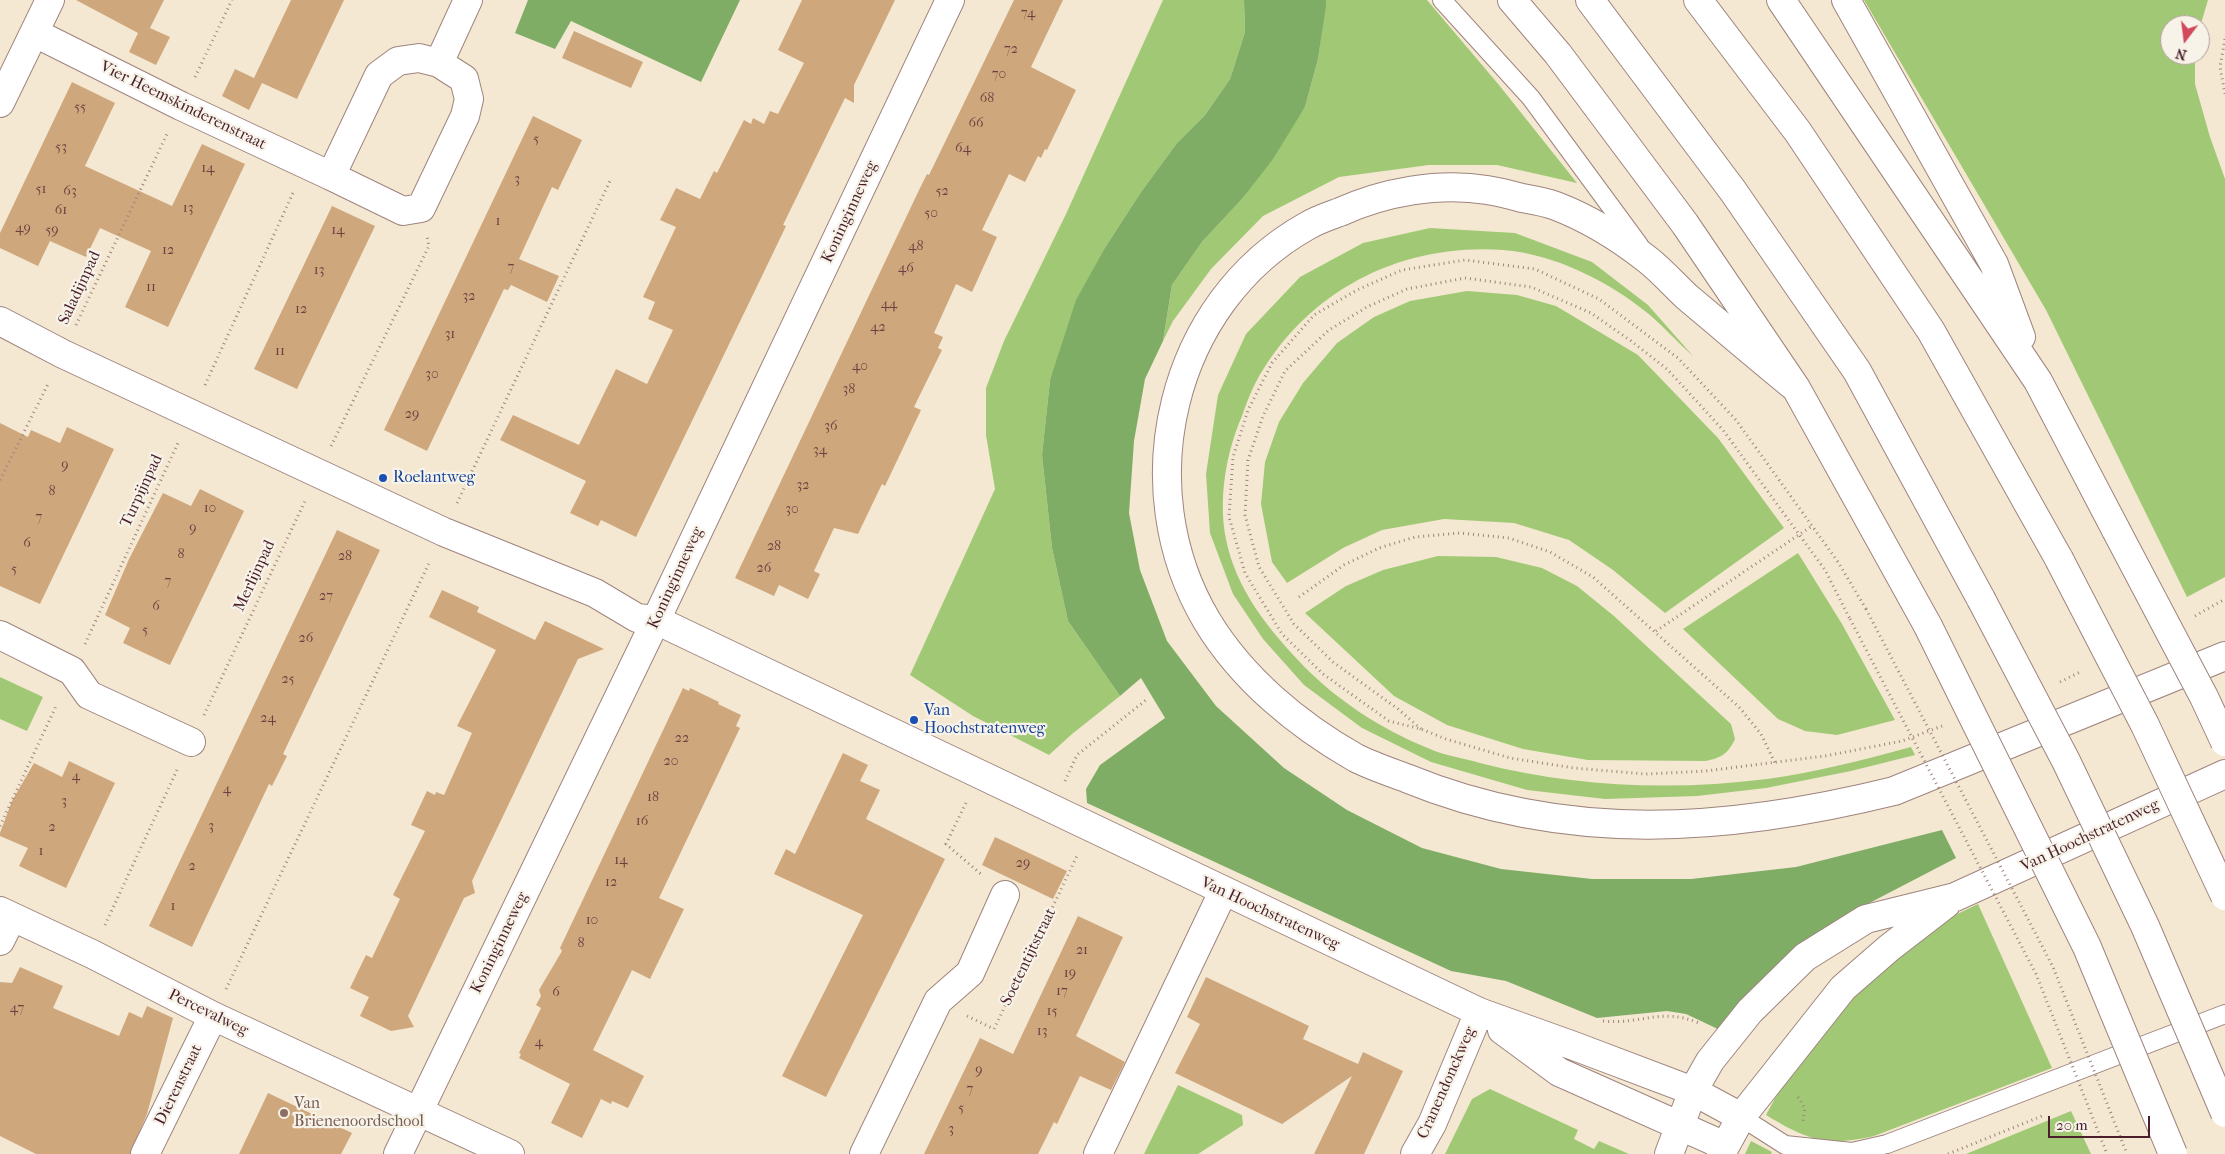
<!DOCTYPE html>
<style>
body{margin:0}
#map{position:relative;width:2225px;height:1154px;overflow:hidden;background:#f4e8d2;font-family:"IM FELL French Canon",serif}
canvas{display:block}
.north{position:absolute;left:2160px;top:15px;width:50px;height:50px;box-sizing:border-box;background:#f7f3e8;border:1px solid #b29e9c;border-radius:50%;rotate:195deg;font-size:14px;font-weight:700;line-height:20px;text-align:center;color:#4a1f2b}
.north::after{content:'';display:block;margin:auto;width:18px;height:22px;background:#d1495b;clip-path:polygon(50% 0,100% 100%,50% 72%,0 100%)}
.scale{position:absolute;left:2048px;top:1116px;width:102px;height:22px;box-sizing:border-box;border:2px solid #4a1f2b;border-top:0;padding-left:6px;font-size:15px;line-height:18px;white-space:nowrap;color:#4a1f2b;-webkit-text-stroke:4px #f7f3e8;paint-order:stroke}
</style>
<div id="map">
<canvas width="2225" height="1154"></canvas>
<div class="north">N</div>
<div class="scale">20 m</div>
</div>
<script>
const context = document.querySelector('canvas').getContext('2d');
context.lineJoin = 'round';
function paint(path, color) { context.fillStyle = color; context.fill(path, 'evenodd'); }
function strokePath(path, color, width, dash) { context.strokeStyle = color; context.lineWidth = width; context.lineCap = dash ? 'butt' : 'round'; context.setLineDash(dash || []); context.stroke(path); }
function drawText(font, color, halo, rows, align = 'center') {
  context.font = font + ' "IM FELL French Canon",serif'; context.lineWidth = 4.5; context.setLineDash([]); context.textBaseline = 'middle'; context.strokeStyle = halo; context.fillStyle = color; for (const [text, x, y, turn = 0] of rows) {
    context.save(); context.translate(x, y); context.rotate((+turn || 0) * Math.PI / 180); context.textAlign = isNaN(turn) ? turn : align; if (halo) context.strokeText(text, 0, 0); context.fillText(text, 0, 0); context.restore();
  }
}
paint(new Path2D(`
 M1163 0H1244L1245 32 1230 79 1205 115 1177 143 1141 192 1106 246 1050 380 1042 455 1052 548 1068 621 1120 696 1072 734 1049 755 973 716 910 675 995 489 986 435V388L1004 341 1066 214Z
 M1326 0H1427L1499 85 1577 183 1497 165H1429L1339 177 1263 216 1211 269 1173 321 1163 341 1172 285 1202 242 1242 199 1305 107 1318 59Z
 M1864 0H2208L2200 27V25H2170V55H2195V84L2210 137 2225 179V577L2187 597 2046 310Z
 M1430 228 1515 233 1592 262 1648 305 1693 356C1678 343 1665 328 1650 315 1610 282 1555 254 1503 250 1400 243 1306 291 1256 382 1250 393 1246 405 1242 416 1226 453 1218 499 1226 539 1235 586 1265 625 1297 659 1333 698 1380 729 1430 749 1446 756 1464 758 1480 763 1574 787 1671 791 1767 779 1816 772 1864 760 1911 747L1915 755 1851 771 1766 788 1697 796 1605 799 1527 790 1431 762 1362 728 1304 685 1263 639 1233 594 1210 533 1206 474 1218 395 1246 334 1300 277 1363 243Z
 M1467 291 1517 295 1556 306 1638 355 1718 438 1784 528 1665 613 1613 570 1569 540 1514 523 1444 519 1382 530 1343 548 1287 583 1272 562 1261 504 1265 462 1279 422 1303 383 1337 343 1374 317 1410 301Z
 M1798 553 1842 624 1895 720 1837 735 1805 731 1778 719 1683 629Z
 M1438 556 1496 557 1542 568 1577 586 1614 616 1731 724 1735 739C1728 754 1721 758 1705 761L1588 760 1523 749 1447 725 1394 696 1305 613 1346 586 1383 570Z
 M0 677 43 697 27 731 0 719Z
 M1978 904 2052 1068 1874 1136C1827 1147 1807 1140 1766 1115L1787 1076 1870 977 1949 918Z
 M1178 1085 1242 1115 1243 1125 1198 1154H1144Z
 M1490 1089 1578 1130 1574 1139 1594 1149 1599 1141 1629 1154H1445L1472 1099Z
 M2071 1111 2091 1154H1966Z
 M1751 1141 1772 1152 1771 1154H1745Z`), '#a1c975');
paint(new Path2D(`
 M528 0H740L701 82 571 21 555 49 515 33Z
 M1244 0H1326V6L1318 59 1305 107 1273 159 1242 199 1202 242 1172 285 1163 341 1145 379 1134 441 1129 513 1140 570 1167 641 1216 706 1284 768 1347 810 1422 848 1501 869 1592 879H1691L1796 867 1942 830 1956 858 1856 910 1720 1030 1686 1014 1667 1011 1597 1018 1506 981 1451 971 1087 803 1086 789 1100 765 1165 718 1141 678 1120 696 1068 621 1052 548 1042 455 1050 380 1076 300 1106 246 1141 192 1177 143 1205 115 1230 79 1245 32Z`), '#80ad66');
paint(new Path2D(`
 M76 0H164L150 28 170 37 156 65 129 52 138 33Z
 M291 0H344L297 99 262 83 249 110 222 96 235 69 254 78Z
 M802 0H895L854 85V103L845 98 783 225 786 226 775 249 636 537 601 520 598 526 570 513 586 481 500 440 513 415 579 445 616 369 647 384 673 330 648 319 655 302 643 297 676 227 660 220 676 188 700 199 714 171 717 173 744 120 751 124 753 118 764 124 770 111 778 114 804 63 778 50Z
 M1014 0H1063L1031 67 1076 90 1047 150 1045 149 1041 158 1038 156 1025 182 1009 174 982 230 997 237 972 292 956 284 934 333 943 337 938 348 942 350 914 407 921 410 885 486 882 484 858 534 834 528 814 571 820 574 808 599 779 585 774 596 735 578 920 188 927 174 929 175Z
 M574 31 643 62 631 88 562 58Z
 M72 82 115 103 85 166 172 206 202 144 245 164 168 327 125 307 151 251 100 228 86 257 50 241 38 266 0 248V233Z
 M533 116 582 140 558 190 552 187 519 259 559 276 547 302 511 285 508 290 504 289 427 451 384 430Z
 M332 206 375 226 297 389 254 369Z
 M0 423 28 437 31 430 60 443 67 427 114 449 40 604 0 586Z
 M200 489 244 511 170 665 123 643 130 628 105 615 129 559 163 493 191 506Z
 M337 530 380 550 283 754 287 756 272 786 269 784 192 947 149 926Z
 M442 590 479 607 477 612 535 640 545 621 604 649 578 659 472 881 475 893 464 898 408 1016 414 1027 391 1031 360 1016 369 997 350 988 366 955 372 958 400 899 393 895 425 831 411 825 427 791 435 795 436 792 444 795 472 733 457 726 496 650 429 617Z
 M683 688 689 691 690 688 719 702 718 704 741 715 736 726 740 728 659 898 684 909 650 979 632 970 593 1050 644 1076 628 1108 612 1101 611 1104 601 1099 582 1138 551 1123 570 1084 519 1058 521 1054 519 1053 541 1008 536 1005 541 996 539 990 562 951 560 948Z
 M843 753 868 765 860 781 880 790 866 819 945 859 826 1097 782 1076 863 915 774 874 786 849 795 854Z
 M69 761 115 783 66 888 19 866 28 848 0 836V833L12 801 34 763 62 777Z
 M995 837 1067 871 1053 899 982 865Z
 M1078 916 1123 937 1076 1036 1125 1062 1111 1090 1080 1076 1057 1124 1054 1122 1038 1154H924L980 1038 1013 1054Z
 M20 967 63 986 53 1008 119 1036 129 1012 142 1018 147 1006 173 1018 147 1114 130 1154H36L0 1136V982L12 983Z
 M1206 977 1309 1026 1303 1039 1358 1064 1363 1052 1403 1071 1364 1154H1314L1352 1076 1282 1124 1175 1073 1200 1024 1187 1017Z
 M268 1093 352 1133 341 1154H239Z`), '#cfa77d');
const lane = new Path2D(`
 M1442 0 1531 98 1639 245
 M1741 1117 1785 1145 1852 1152 1887 1144 2225 1014`);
const street = new Path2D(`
 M35 33 181 106 331 176 379 75 398 61 419 58 439 63 464 79 469 99 465 116 421 208 403 211 331 176
 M439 63 468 0
 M0 103 50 0
 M0 635 72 671 89 695 191 742
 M0 911 92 954 213 1016 510 1154
 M0 941 12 917
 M145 1154 213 1016
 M398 1154 656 620 950 0
 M864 1154 938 1001 970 973 1005 895
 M1098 1154 1223 892
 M1415 1154 1432 1124 1479 1012`);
const secondary = new Path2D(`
 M0 321 63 354 444 532 595 593 637 618 656 620 1479 1012 1574 1046 1693 1091 1741 1117
 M1502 1030 1559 1072 1725 1146
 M1669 1154 1693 1091 1710 1061 1750 1011 1805 957 1866 919 1955 897 2225 774
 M1721 1154 1741 1117 1843 988 1889 948 1946 904`);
const highway = new Path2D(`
 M1512 0 1558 54 1685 224 1796 388 1928 626
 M1590 0 1733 191 1857 371 1981 599
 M1698 0 1798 132 1931 331 2059 559
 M1781 0 2038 381 2116 530
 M1846 0 1994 264 2021 337
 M1796 388C1759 358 1723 327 1687 297 1674 285 1662 271 1648 260 1620 238 1590 219 1556 206 1546 202 1533 200 1522 198 1511 195 1499 192 1487 190 1439 182 1384 192 1340 212 1329 216 1317 220 1307 226 1170 303 1127 487 1207 621 1242 679 1298 725 1356 758 1372 766 1390 772 1406 778 1567 844 1728 832 1894 791L2225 656`);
strokePath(lane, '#9f847e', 20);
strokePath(street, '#9f847e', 30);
strokePath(secondary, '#9f847e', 30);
strokePath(highway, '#9f847e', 30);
strokePath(new Path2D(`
 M2225 39 2220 67 2225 94
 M195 77 232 0
 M76 325 167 134
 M205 385 293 193
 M331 446 429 246 427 237
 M0 480 49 382
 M457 503 610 181
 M1299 597 1344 565 1379 548 1415 537 1460 533 1509 538 1550 552 1593 577 1739 707 1761 734 1775 763
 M1866 609 1838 562 1736 420 1678 358 1599 299 1535 269 1465 260 1402 270 1357 290 1314 315 1272 363 1248 410 1233 457 1229 517 1245 573 1282 634 1323 674 1389 721 1421 729 1446 739 1510 758 1574 768 1645 774 1706 771 1825 756 1902 741 1942 726
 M2195 616 2225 599
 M1656 631 1812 526
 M85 644 178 443
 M2060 682 2082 671
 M204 715 305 501
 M1421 729 1398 709 1333 662 1294 624 1259 567 1245 515 1248 460 1263 416 1285 371 1329 330 1367 307 1407 289 1465 278 1531 287 1591 313 1631 341 1667 369 1723 430 1825 570 1850 619
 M1065 781 1077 755 1146 700
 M966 803 946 844 982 875
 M0 826 57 704
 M105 925 177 770
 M226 989 430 561
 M967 1016 994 1029 1077 856
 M1603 1021C1640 1025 1661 1007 1699 1023
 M1798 1097 1805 1108 1803 1121
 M1948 1154 2042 1116`), '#9f847e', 3, [1, 4]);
strokePath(lane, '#fff', 18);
strokePath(street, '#fff', 28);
strokePath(secondary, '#fff', 28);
strokePath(highway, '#fff', 28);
const highwayBridge = new Path2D(`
 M2116 530 2204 697 2225 742
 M2059 559 2145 725 2225 896
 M1981 599 2066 761 2145 926 2225 1113
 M1928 626 2087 947 2173 1154`);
strokePath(highwayBridge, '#9f847e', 30, []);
strokePath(new Path2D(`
 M1866 609 2053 967 2127 1154
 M1850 619 2036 974 2107 1154`), '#9f847e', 3, [1, 4]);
strokePath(highwayBridge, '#fff', 28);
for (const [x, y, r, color] of [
 [383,478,5,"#1a4fb4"],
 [914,720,5,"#1a4fb4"],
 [284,1113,5,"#8d6e63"]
]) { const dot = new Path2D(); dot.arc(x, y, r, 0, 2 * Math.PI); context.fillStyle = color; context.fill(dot); strokePath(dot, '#f7f3e8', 2); }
drawText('14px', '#6b4140', null, [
 ["74",1028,14],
 ["72",1011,50],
 ["70",999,75],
 ["68",987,99],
 ["55",80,108],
 ["66",976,124],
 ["5",536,140],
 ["53",61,148],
 ["64",963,149],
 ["14",208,169],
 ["3",517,180],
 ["51",41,190],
 ["63",70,192],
 ["52",942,192],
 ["13",188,209],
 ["61",61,211],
 ["50",931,214],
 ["1",498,222],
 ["49",23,229],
 ["59",52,231],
 ["14",338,231],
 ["48",916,247],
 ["12",168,251],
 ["7",511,268],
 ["46",906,269],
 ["13",319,271],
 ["11",151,288],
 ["32",469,297],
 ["44",889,305],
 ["12",301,310],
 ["42",878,328],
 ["31",450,335],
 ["11",280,352],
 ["40",860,367],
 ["30",432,375],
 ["38",849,390],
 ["29",412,415],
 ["36",831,427],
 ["34",820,451],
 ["9",65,466],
 ["32",803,486],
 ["8",52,492],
 ["10",210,509],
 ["30",792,510],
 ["7",39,518],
 ["9",193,529],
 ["6",27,544],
 ["28",774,547],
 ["8",181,555],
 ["28",345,557],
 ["26",764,569],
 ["5",14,570],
 ["7",168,582],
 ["27",326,597],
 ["6",156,607],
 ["5",145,631],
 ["26",306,639],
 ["25",288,680],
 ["24",268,719],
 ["22",682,739],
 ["20",671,762],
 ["4",76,777],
 ["4",227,790],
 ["18",653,798],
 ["3",64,802],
 ["16",642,822],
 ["3",211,827],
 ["2",52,828],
 ["1",41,852],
 ["14",621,861],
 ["29",1023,864],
 ["2",192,867],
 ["12",611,883],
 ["1",173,907],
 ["10",592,921],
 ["8",581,944],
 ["21",1082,951],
 ["19",1070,974],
 ["17",1062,992],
 ["6",556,993],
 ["47",17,1009],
 ["15",1052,1012],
 ["13",1042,1032],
 ["4",539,1043],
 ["9",979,1071],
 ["7",970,1090],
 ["5",961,1109],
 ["3",951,1130]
]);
drawText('16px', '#4a1f2b', '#f7f3e8', [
 ["Vier Heemskinderenstraat",183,106,26],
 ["Koninginneweg",850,212,-65],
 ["Saladijnpad",80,288,-65],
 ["Turpijnpad",142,491,-65],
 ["Merlijnpad",255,576,-65],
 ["Koninginneweg",676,578,-65],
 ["Van Hoochstratenweg",2090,836,-25],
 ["Van Hoochstratenweg",1270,914,25],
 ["Koninginneweg",500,943,-64],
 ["Soetentijtstraat",1029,957,-64],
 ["Percevalweg",208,1013,26],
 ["Cranendonckweg",1447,1083,-66],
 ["Dierenstraat",179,1085,-64]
]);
drawText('16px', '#164399', '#f7f3e8', [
 ["Roelantweg",393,478],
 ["Van",924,711],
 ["Hoochstratenweg",924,729]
], 'left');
drawText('16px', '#785e54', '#f7f3e8', [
 ["Van",294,1104],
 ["Brienenoordschool",294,1122]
], 'left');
</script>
